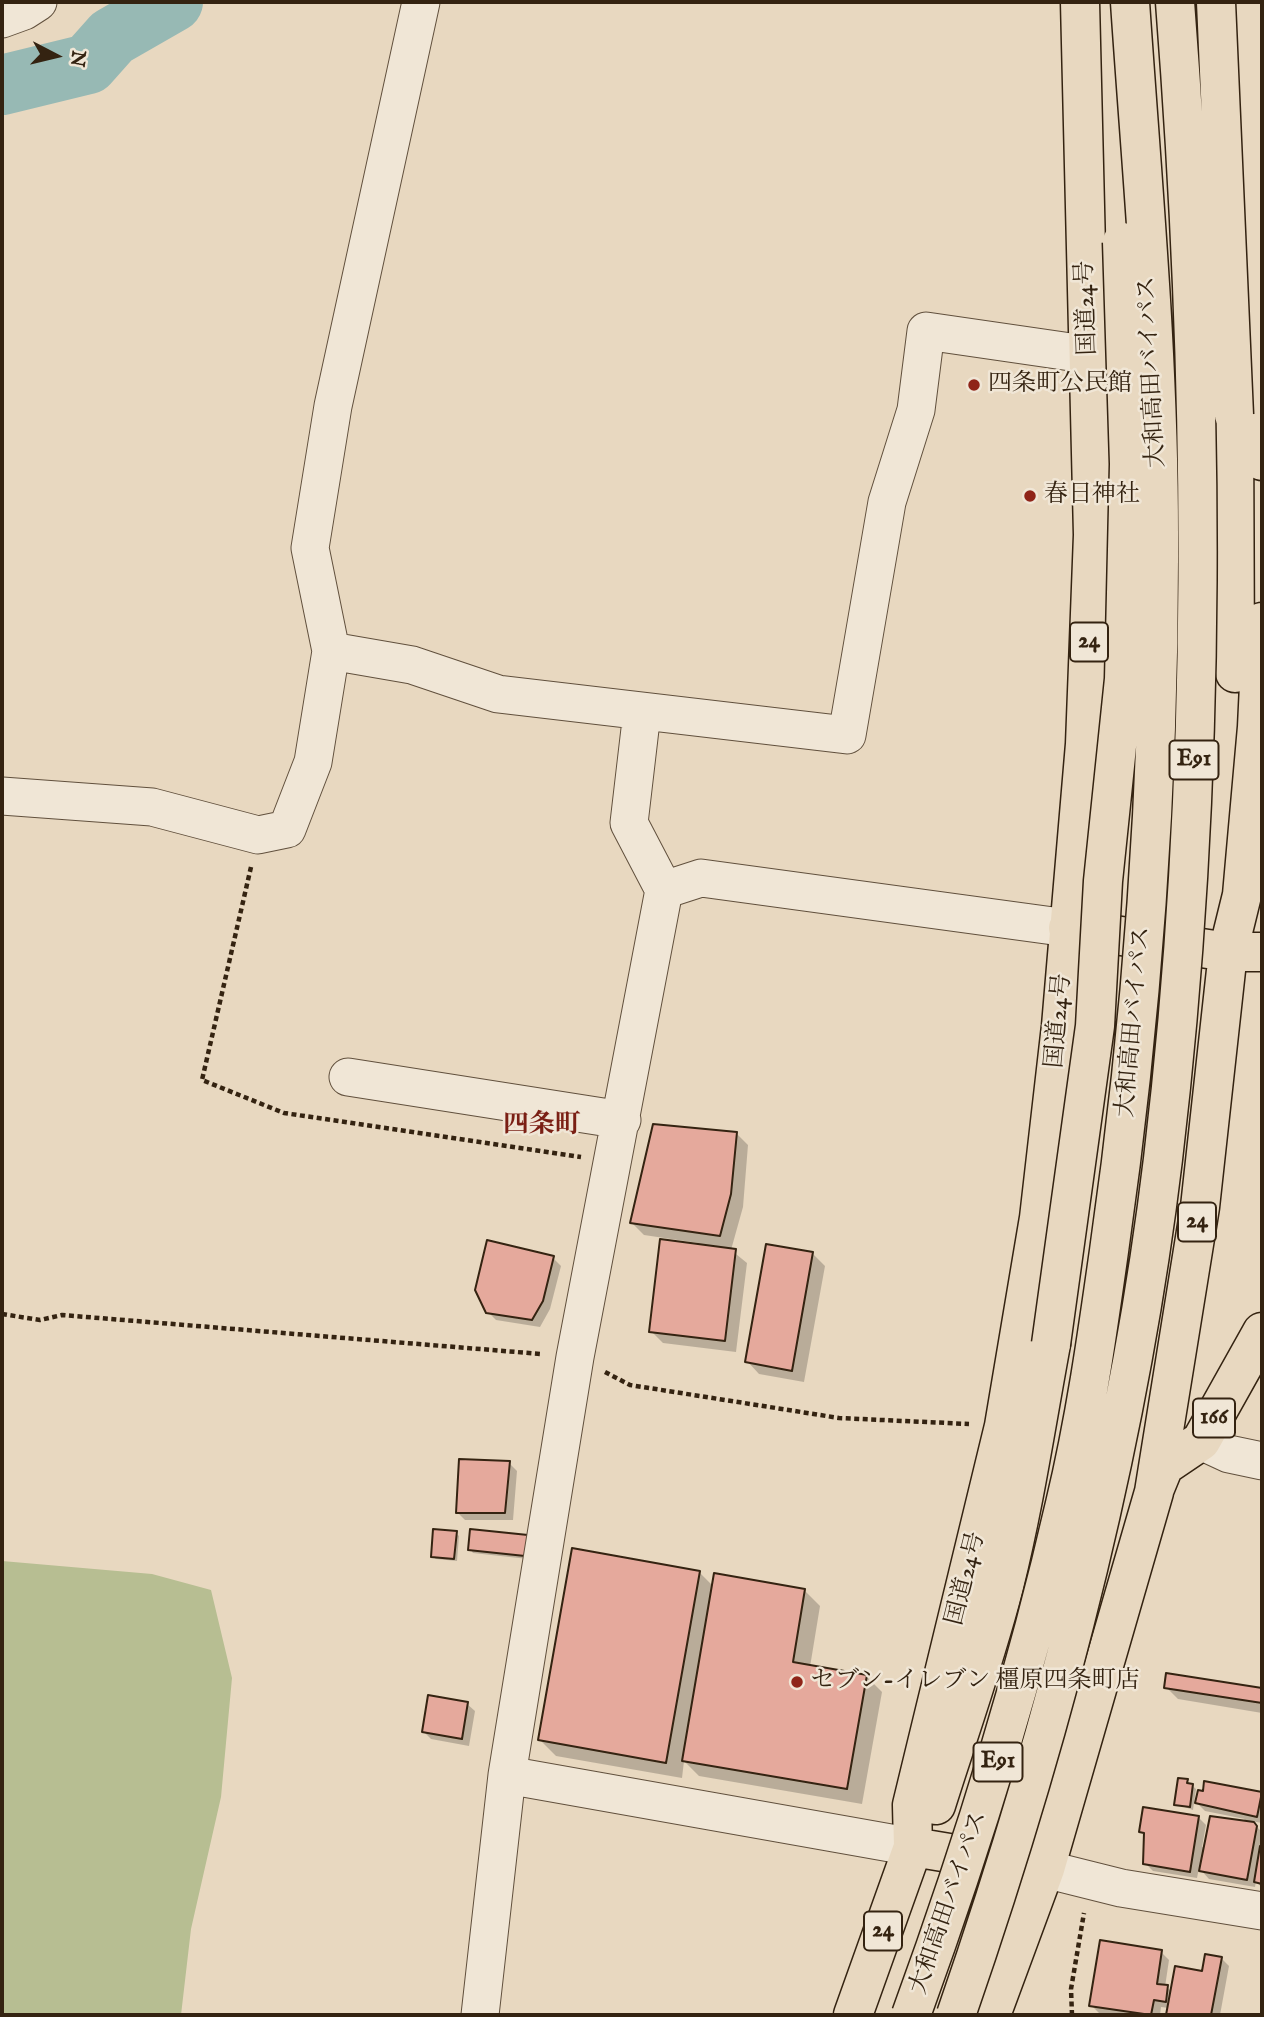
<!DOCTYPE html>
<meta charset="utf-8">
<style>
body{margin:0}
#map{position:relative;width:1264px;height:2017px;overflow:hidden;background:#e8d8c0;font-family:"IM FELL English",serif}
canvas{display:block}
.frame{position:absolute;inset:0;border:4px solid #342311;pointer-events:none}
.north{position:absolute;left:21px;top:21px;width:70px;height:70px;-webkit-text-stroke:5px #f0e6d6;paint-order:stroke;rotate:97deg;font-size:19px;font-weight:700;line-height:28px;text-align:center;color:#342311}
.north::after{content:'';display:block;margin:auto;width:24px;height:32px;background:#342311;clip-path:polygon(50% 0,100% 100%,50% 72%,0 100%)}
</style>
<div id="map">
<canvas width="1264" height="2017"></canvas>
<div class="frame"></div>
<div class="north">N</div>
</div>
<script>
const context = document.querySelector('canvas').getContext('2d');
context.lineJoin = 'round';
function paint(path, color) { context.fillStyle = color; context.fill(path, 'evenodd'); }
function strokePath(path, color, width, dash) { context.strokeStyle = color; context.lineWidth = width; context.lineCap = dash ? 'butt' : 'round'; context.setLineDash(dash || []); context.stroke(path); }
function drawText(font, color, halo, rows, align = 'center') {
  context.font = font + ' "IM FELL English","Noto Serif JP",serif'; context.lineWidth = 5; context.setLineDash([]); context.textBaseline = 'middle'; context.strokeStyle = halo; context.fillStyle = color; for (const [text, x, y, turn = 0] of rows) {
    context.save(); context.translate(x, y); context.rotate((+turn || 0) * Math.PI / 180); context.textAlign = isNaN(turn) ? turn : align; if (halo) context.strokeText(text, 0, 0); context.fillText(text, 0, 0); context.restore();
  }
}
paint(new Path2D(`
 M2 1561 152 1574 211 1590 232 1678 221 1797 191 1929 181 2015H2Z`), '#b7be92');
paint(new Path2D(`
 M736 1133 748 1145 743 1207 731 1250 747 1263 736 1352 663 1343 651 1331 698 1243 644 1235 632 1223Z
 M813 1254 825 1266 804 1382 759 1374 747 1361Z
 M553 1258 561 1266 550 1309 540 1327 496 1320 488 1312Z
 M509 1463 517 1471 513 1520H465L457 1512Z
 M456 1533 459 1536 457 1561 436 1559 432 1556Z
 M530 1541 528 1559 473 1553 470 1549Z
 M699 1572 713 1586 804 1590 820 1606 810 1667 866 1676 882 1692 862 1804 699 1776 684 1761 682 1778 556 1756 540 1740Z
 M1168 1675 1262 1690V1713L1178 1699 1166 1687Z
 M467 1704 475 1711 469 1746 431 1739 423 1731Z
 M1187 1781 1196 1789 1193 1810 1176 1804Z
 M1261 1794 1262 1823 1251 1821 1262 1832V1888L1256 1881 1255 1887 1209 1879 1199 1868 1197 1878 1153 1871 1145 1863 1146 1836 1141 1832 1198 1817 1206 1825 1202 1847 1206 1848 1245 1819 1205 1811 1197 1803Z
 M1161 1952 1169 1960 1165 1987 1172 1991 1221 1958 1229 1966 1220 2015H1168L1169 2008 1161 2007 1160 2015H1111L1099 2013 1091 2005Z`), '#0003');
strokePath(new Path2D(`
 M2 85 88 64 112 37 173 2`), '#97b9b4', 60);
const building = new Path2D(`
 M653 1124 737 1132 731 1194 720 1236 630 1223Z
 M660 1239 736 1249 725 1341 649 1332Z
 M487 1240 554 1256 543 1301 532 1320 486 1313 475 1290Z
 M766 1244 813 1252 792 1371 745 1362Z
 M459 1459 510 1461 505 1513H456Z
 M433 1529 457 1531 454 1559 431 1557Z
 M470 1529 528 1535 525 1556 468 1550Z
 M572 1548 700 1571 666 1763 538 1740Z
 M714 1573 805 1589 793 1662 867 1675 847 1789 682 1761Z
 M1166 1673 1262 1688V1703L1164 1688Z
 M428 1695 468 1702 462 1739 422 1732Z
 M1178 1778 1188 1779 1187 1783 1193 1784 1190 1807 1174 1805Z
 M1204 1781 1262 1792 1257 1817 1195 1803 1198 1790 1203 1791Z
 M1143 1807 1199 1816 1190 1872 1143 1864 1144 1833 1139 1832Z
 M1210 1816 1254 1822 1257 1826 1247 1880 1199 1871Z
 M1260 1846 1262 1847V1884L1254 1882Z
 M1100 1940 1162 1950 1157 1984 1168 1985 1166 2002 1154 2000 1151 2015 1089 2006Z
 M1205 1954 1222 1957 1211 2015H1166L1175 1966 1202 1971Z`);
paint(building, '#e5a99c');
strokePath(building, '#342311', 2);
const minor = new Path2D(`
 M2 19 24 11 38 2
 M331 651 412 665 498 694 847 735 887 502 916 410 926 331 1119 359
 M2 796 152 807 258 835 287 829 313 762 331 651 310 548 333 406 421 2
 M664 890 701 878 1068 928
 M348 1077 622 1120
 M1201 1441 1229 1454 1262 1461
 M507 1775 913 1847
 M1045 1869 1121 1888 1262 1911
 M480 2015 507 1775 575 1357 664 890 629 823 642 712`);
const highway = new Path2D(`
 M1242 2 1262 461
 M1234 415 1235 673
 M1068 928 1228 952H1262
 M1155 1488 1164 1466 1201 1441 1262 1332
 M936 1805C959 1732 985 1660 1004 1586 1024 1506 1036 1425 1051 1344
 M913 1847 1039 1868
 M853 2015 913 1847 912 1805 1004 1426 1039 1218 1061 1026 1085 744 1093 535 1080 2
 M991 2015 1045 1869 1154 1492 1200 1207 1228 952 1242 895 1257 727 1262 622`);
strokePath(minor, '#61503d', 39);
strokePath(highway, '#342311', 41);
strokePath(new Path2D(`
 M251 867 202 1080 284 1113 581 1157
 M2 1314 40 1320 62 1315 541 1354
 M605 1372 630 1385 839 1418 969 1424
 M1072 2015 1071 1989 1084 1913`), '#342311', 4.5, [5, 3.5]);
strokePath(minor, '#f0e6d6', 37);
strokePath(highway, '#e8d8c0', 38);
const highwayBridge = new Path2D(`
 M1216 2 1234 415
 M1051 1344 1095 1026 1103 881 1124 679 1129 464 1122 242
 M911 2015C972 1848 1025 1678 1065 1504 1085 1421 1097 1336 1109 1251 1143 1015 1160 774 1159 535 1159 357 1142 179 1130 2
 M956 2015C1052 1738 1128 1451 1163 1159 1209 775 1205 387 1175 2`);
strokePath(highwayBridge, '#342311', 41, []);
strokePath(highwayBridge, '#e8d8c0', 38);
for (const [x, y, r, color] of [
 [974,385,7,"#8f2418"],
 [1030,496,7,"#8f2418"],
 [797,1682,7,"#8f2418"]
]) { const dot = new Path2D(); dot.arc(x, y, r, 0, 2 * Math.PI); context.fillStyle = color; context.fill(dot); strokePath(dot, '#f0e6d6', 2.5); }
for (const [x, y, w] of [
 [1089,642,38],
 [1194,760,49],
 [1197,1222,38],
 [1214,1418,42],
 [998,1762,49],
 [883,1931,38]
]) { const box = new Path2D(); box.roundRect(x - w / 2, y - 19.5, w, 39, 5); context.fillStyle = '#f0e6d6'; context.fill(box); strokePath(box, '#342311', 2); }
drawText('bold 23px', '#342311', null, [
 ["24",1089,642],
 ["E91",1194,760],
 ["24",1197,1222],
 ["166",1214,1418],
 ["E91",998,1762],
 ["24",883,1931]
]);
drawText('24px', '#342311', '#f0e6d6', [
 ["国道24号",1088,308,-92],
 ["大和高田バイパス",1153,372,-93],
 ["国道24号",1060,1021,-85],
 ["大和高田バイパス",1135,1022,-85],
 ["国道24号",967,1579,-76],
 ["大和高田バイパス",950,1903,-71]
]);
drawText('24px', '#342311', '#f0e6d6', [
 ["四条町公民館",988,385],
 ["春日神社",1044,496],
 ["セブン-イレブン 橿原四条町店",811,1682]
], 'left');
drawText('bold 26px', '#7a1f14', '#f0e6d6', [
 ["四条町",542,1127]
]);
</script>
